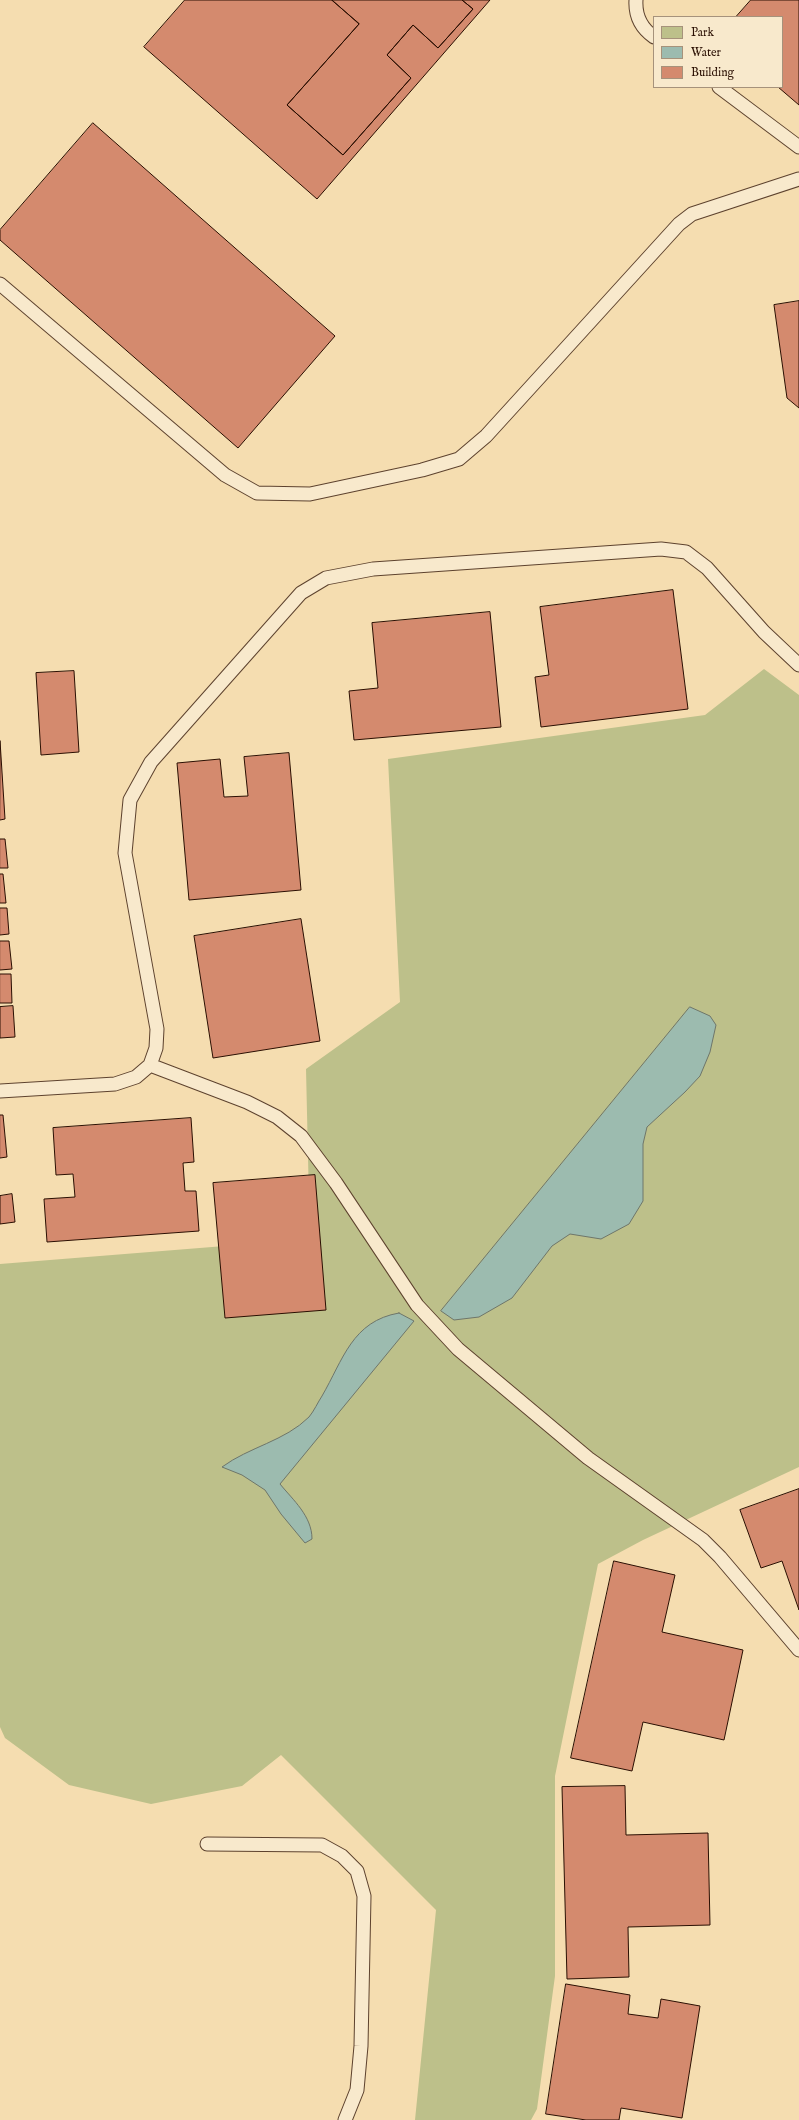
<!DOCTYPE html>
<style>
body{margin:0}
#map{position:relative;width:799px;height:2120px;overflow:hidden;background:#f5ddb0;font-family:"IM FELL English",serif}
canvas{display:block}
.legend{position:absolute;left:653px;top:16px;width:130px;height:72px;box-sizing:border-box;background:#f8e9cc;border:1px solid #a6927b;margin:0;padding:5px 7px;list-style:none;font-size:12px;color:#2a0f02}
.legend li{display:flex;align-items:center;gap:8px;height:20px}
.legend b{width:20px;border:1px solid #a6927b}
</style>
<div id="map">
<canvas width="799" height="2120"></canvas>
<ul class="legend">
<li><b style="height:11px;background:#bdc08a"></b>Park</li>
<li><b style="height:11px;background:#9cbbaf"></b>Water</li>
<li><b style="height:11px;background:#d48a6e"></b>Building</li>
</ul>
</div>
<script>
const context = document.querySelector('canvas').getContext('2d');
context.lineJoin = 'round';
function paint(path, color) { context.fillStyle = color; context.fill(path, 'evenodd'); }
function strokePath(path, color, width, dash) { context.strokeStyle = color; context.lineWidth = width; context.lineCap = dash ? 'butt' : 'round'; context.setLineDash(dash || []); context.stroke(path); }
paint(new Path2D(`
 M764 669 799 695V1467L643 1540 598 1564 555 1776V1976L537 2109 531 2120H415L436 1910 281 1755 242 1786 151 1804 69 1785 5 1738 0 1727V1264L262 1243 309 1201 306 1069 400 1002 388 759 705 715Z`), '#bdc08a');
const water = new Path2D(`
 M690 1007 710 1016 716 1025 710 1052 700 1076 685 1092 647 1127 643 1144V1201L629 1224 601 1239 570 1234 552 1246 512 1298 479 1317 454 1320 441 1311Z
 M399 1313 414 1321 280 1484C293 1500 312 1516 312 1539L305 1543 281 1514 265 1490 242 1475 222 1467C249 1447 285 1441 309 1417 314 1411 318 1402 322 1396 343 1360 352 1321 399 1313Z`);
paint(water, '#9cbbaf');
strokePath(water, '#6e766a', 1);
const building = new Path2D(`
 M185 0H332L359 24 287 105 343 155 411 78 387 55 413 25 438 48 473 9 462 0H490L317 199 144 47Z
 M332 0H462L473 9 438 48 413 25 387 55 411 78 343 155 287 105 359 24Z
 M751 0H799V105L778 87H782V17H736Z
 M93 123 335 336 238 448 0 240V230Z
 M799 301V408L787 398 774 305Z
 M673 590 688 709 541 727 535 677 549 675 540 607Z
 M490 612 501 727 354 740 349 691 378 688 372 623Z
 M74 671 79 752 41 755 36 673Z
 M0 741 5 819 0 820Z
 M289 753 301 890 189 900 177 763 220 759 224 797 248 796 244 757Z
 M0 839H5L8 868H0Z
 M0 874H3L6 903H0Z
 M0 908H7L9 934 0 935Z
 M301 919 320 1041 213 1058 194 936Z
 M0 941H9L12 969 0 970Z
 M0 974H11L12 1003H0Z
 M13 1006 15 1037 0 1038V1007Z
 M0 1115H3L7 1157 0 1158Z
 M191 1118 194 1162 183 1163 185 1191H196L199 1231 47 1242 44 1199 75 1197 73 1174 56 1175 53 1128Z
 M315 1175 326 1310 225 1318 213 1183Z
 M12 1194 15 1222 0 1224V1196Z
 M799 1489V1610L782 1561 761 1568 740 1510Z
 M614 1561 675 1575 662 1632 743 1650 724 1740 643 1722 632 1771 571 1758Z
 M625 1786 626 1835 708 1833 710 1925 628 1927 629 1977 567 1979 562 1787Z
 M566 1984 630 1995 628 2014 658 2018 661 1999 700 2006 682 2118 621 2108 619 2120H586L546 2114Z`);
paint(building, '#d48a6e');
strokePath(building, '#2a0f02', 1);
const lane = new Path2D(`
 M636 0C635 16 641 28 654 37
 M719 87 799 147
 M0 284 225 475 257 493 310 494 422 470 459 459 486 436 679 224 692 214 799 179
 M150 1065 247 1102 277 1117 301 1136 336 1183 417 1305 458 1349 588 1458 703 1540 720 1557 799 1650
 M0 1091 115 1084 136 1077 150 1065 156 1048 157 1029 125 853 130 800 151 762 301 593 326 578 373 569 661 549 686 552 707 568 764 632 799 665
 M207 1844 322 1845 342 1856 357 1871 364 1896 361 2046 357 2090 345 2120`);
strokePath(lane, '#5d422e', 15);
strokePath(lane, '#f8e9cc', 13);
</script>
